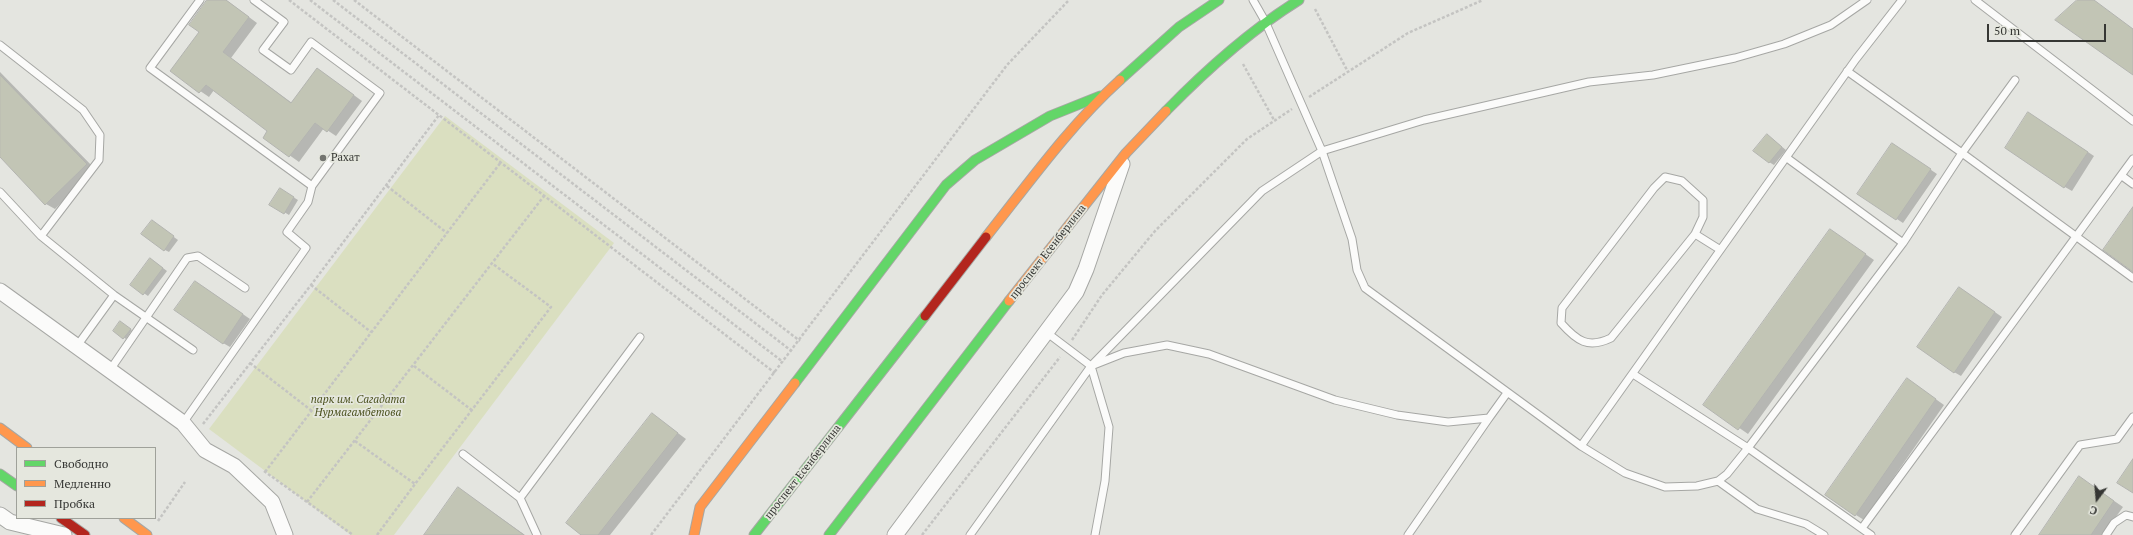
<!DOCTYPE html>
<meta charset="utf-8">
<style>
body{margin:0}
#map{position:relative;width:2133px;height:535px;overflow:hidden;background:#e4e5e0;font-family:"PT Serif",serif}
canvas{display:block}
.legend{position:absolute;left:16px;top:447px;width:140px;height:72px;box-sizing:border-box;background:#e5e7de;border:1px solid #9fa19a;margin:0;padding:5px 7px;list-style:none;font-size:12px;color:#363734}
.legend li{display:flex;align-items:center;gap:8px;height:20px}
.legend b{width:20px;border:1px solid #9fa19a}
.north{position:absolute;left:2077px;top:479px;width:40px;height:40px;-webkit-text-stroke:3px #e5e7de;paint-order:stroke;rotate:196deg;font-size:11px;font-weight:700;line-height:16px;text-align:center;color:#363734}
.north::after{content:'';display:block;margin:auto;width:14px;height:18px;background:#363734;clip-path:polygon(50% 0,100% 100%,50% 72%,0 100%)}
.scale{position:absolute;left:1987px;top:24px;width:119px;height:18px;box-sizing:border-box;border:2px solid #363734;border-top:0;padding-left:5px;font-size:12px;line-height:14px;white-space:nowrap;color:#363734;-webkit-text-stroke:3px #e5e7de;paint-order:stroke}
</style>
<div id="map">
<canvas width="2133" height="535"></canvas>
<ul class="legend">
<li><b style="height:5px;background:#63d668"></b>Свободно</li>
<li><b style="height:5px;background:#ff974d"></b>Медленно</li>
<li><b style="height:5px;background:#b3261e"></b>Пробка</li>
</ul>
<div class="north">С</div>
<div class="scale">50 m</div>
</div>
<script>
const context = document.querySelector('canvas').getContext('2d');
context.lineJoin = 'round';
function paint(path, color) { context.fillStyle = color; context.fill(path, 'evenodd'); }
function strokePath(path, color, width, dash) { context.strokeStyle = color; context.lineWidth = width; context.lineCap = dash ? 'butt' : 'round'; context.setLineDash(dash || []); context.stroke(path); }
function drawText(font, color, halo, rows, align = 'center') {
  context.font = font + ' "PT Serif",serif'; context.lineWidth = 3.5; context.setLineDash([]); context.textBaseline = 'middle'; context.strokeStyle = halo; context.fillStyle = color; for (const [text, x, y, turn = 0] of rows) {
    context.save(); context.translate(x, y); context.rotate((+turn || 0) * Math.PI / 180); context.textAlign = isNaN(turn) ? turn : align; if (halo) context.strokeText(text, 0, 0); context.fillText(text, 0, 0); context.restore();
  }
}
paint(new Path2D(`
 M445 116 614 243 394 535H351L209 429Z`), '#dadfc0');
paint(new Path2D(`
 M209 0H226L257 23 231 58 292 103 318 69 362 101 336 136 324 128 299 162 264 137 269 131 214 90 209 97 171 71 200 32Z
 M0 72 95 169 55 209 46 204 0 155Z
 M2035 117 2094 156 2072 191 2065 187Z
 M1771 138 1786 150 1774 165 1769 162Z
 M1893 144 1937 174 1903 223 1859 194Z
 M280 189 298 200 289 215 271 204Z
 M156 224 178 240 169 252 165 250Z
 M1839 236 1874 260 1748 434 1705 404Z
 M155 262 167 271 148 296 132 285Z
 M202 286 250 319 230 347 223 343Z
 M1966 292 2002 317 1961 376 1954 372Z
 M120 323 132 330 126 339 114 331Z
 M1916 385 1944 405 1864 520 1856 515Z
 M652 414 686 439 610 535H583Z
 M2088 483 2123 507 2103 535H2040Z
 M467 494 525 535H426Z`), '#0003');
const building = new Path2D(`
 M207 0H226L249 17 223 52 291 103 317 68 354 95 327 132 315 123 289 157 263 138 267 131 206 85 199 93 170 71 199 32 189 25Z
 M2077 0H2094L2133 29V75L2055 20Z
 M0 75 87 164 45 205 0 157Z
 M2028 112 2088 152 2064 188 2005 148Z
 M1767 134 1782 147 1769 163 1753 151Z
 M1892 143 1931 169 1896 220 1857 194Z
 M280 188 294 197 284 214 269 205Z
 M2133 207V272L2103 250Z
 M152 220 174 236 164 251 141 234Z
 M1830 229 1866 254 1738 430 1703 405Z
 M150 258 163 268 143 295 130 285Z
 M195 281 243 314 223 344 174 310Z
 M1959 287 1995 312 1954 373 1917 347Z
 M120 321 131 329 123 339 113 331Z
 M1907 378 1936 399 1855 516 1825 495Z
 M652 413 678 433 598 535H581L566 523Z
 M2133 459V493L2117 483Z
 M2079 476 2114 501 2091 535H2039Z
 M458 487 524 535H424Z`);
paint(building, '#c2c5b5');
strokePath(building, '#b3b4b0', 1);
const lane = new Path2D(`
 M200 0 150 68 312 186
 M1253 0 1265 21 1322 151 1352 239 1357 270 1365 288 1581 446 1625 473 1665 487 1697 486 1718 481 1727 474 1748 448 1903 243 1787 158
 M1975 0 2133 121
 M0 45 83 110 100 135 99 160 41 236
 M1847 71 1962 153 1903 243
 M2015 80 1962 153 2133 278
 M2122 176 2133 184
 M1665 177 1682 181 1703 200V217L1695 234 1611 338C1588 349 1577 341 1561 323L1562 308 1654 188Z
 M0 192 41 236 114 295 193 350
 M1695 234 1719 249
 M1046 332 1091 366 1124 353 1167 345 1209 354 1335 400 1397 415 1448 422 1489 418 1507 393
 M77 346 114 295
 M1091 366 1109 427 1105 481 1095 535
 M110 370 187 258 198 256 245 288
 M1633 374 1748 448 1871 535
 M183 423 306 248 287 232 308 202 312 186 380 93 311 42 291 70 263 50 284 22 254 0
 M1581 446 1856 59 1902 0
 M463 454 520 498
 M1718 481 1757 509 1806 524 1824 535
 M1862 528 2133 159
 M537 535 520 498 640 337
 M970 535 1091 366 1262 191 1322 151 1424 120 1589 82 1653 75 1735 58 1784 44 1831 25 1867 0
 M1408 535 1489 418
 M2015 535 2080 445 2117 439 2133 417
 M2106 535 2114 523 2126 515 2133 517`);
const street = new Path2D(`
 M0 291 183 423 205 450 234 466 272 502 285 535
 M0 515 10 522 64 535
 M895 535 1076 292 1086 269 1122 164`);
const fast = new Path2D(`
 M1120 80 1179 27 1219 0
 M1166 111C1207 69 1249 31 1299 0
 M795 383 946 185 975 160 1050 116 1100 96
 M0 474 17 486
 M754 535 925 316
 M829 535 1009 301`);
const slow = new Path2D(`
 M986 237C1028 184 1070 125 1120 80
 M1009 301 1126 153 1166 111
 M0 428 27 448
 M124 518 147 535
 M694 535 700 507 795 383`);
const jam = new Path2D(`
 M925 316 986 237
 M61 518 85 535`);
strokePath(lane, '#a6a7a4', 9);
strokePath(street, '#a6a7a4', 17);
strokePath(fast, '#a6a7a4', 11);
strokePath(slow, '#a6a7a4', 11);
strokePath(jam, '#a6a7a4', 11);
strokePath(new Path2D(`
 M289 0 775 373
 M310 0 783 362
 M333 0 793 352
 M354 0 800 341
 M1315 9 1348 72
 M1243 64 1274 120
 M1309 97 1408 33 1483 0
 M387 186 447 233
 M311 285 371 332
 M1072 340 1102 295 1155 231 1247 139 1292 109
 M250 363 312 411
 M414 366 473 411
 M203 424 311 285 439 115
 M355 441 415 484 551 307 493 264
 M264 471 353 535
 M265 472 501 162
 M307 502 544 196
 M158 521 185 482
 M377 535 415 484
 M651 535 1007 65 1069 0
 M922 535 1060 357`), '#c4c4c2', 2.5, [3, 2]);
strokePath(lane, '#fbfbfa', 7);
strokePath(street, '#fbfbfa', 15);
strokePath(fast, '#63d668', 9);
strokePath(slow, '#ff974d', 9);
strokePath(jam, '#b3261e', 9);
for (const [x, y, r, color] of [
 [323,158,4,"#737470"]
]) { const dot = new Path2D(); dot.arc(x, y, r, 0, 2 * Math.PI); context.fillStyle = color; context.fill(dot); strokePath(dot, '#e5e7de', 1.5); }
drawText('11px', '#363734', '#e5e7de', [
 ["Рахат",331,158]
], 'left');
drawText('11px', '#363734', '#e5e7de', [
 ["проспект Есенберлина",1048,252,-52],
 ["проспект Есенберлина",803,472,-52]
]);
drawText('italic 11px', '#4b511e', '#e5e7de', [
 ["парк им. Сагадата",358,400],
 ["Нурмагамбетова",358,413]
]);
</script>
